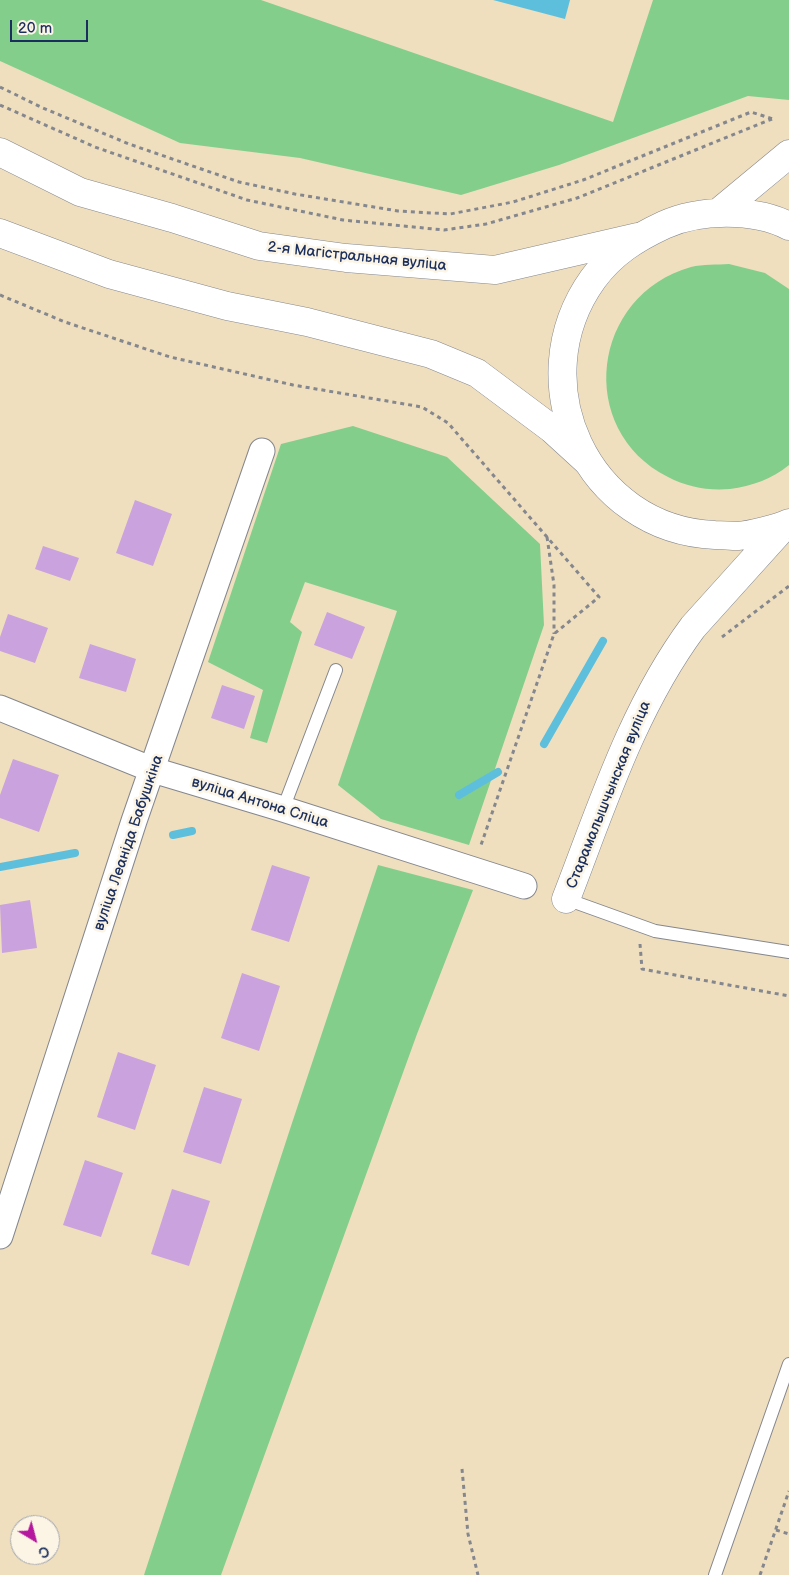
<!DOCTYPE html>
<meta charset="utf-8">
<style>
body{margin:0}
#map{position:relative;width:789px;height:1575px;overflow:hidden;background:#efdfbe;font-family:"Balsamiq Sans",sans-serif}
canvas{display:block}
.north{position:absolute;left:10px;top:1515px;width:50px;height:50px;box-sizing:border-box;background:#fcf5e5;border:1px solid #a2a6af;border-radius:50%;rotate:143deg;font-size:14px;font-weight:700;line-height:20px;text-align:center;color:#1b2f5e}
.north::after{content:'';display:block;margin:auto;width:18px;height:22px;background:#b5179e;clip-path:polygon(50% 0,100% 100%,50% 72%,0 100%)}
.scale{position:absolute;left:10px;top:20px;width:78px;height:22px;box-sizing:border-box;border:2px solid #1b2f5e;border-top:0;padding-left:6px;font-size:15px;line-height:18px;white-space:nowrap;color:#1b2f5e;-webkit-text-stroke:4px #fcf5e5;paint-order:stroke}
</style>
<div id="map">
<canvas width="789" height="1575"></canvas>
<div class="north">С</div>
<div class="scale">20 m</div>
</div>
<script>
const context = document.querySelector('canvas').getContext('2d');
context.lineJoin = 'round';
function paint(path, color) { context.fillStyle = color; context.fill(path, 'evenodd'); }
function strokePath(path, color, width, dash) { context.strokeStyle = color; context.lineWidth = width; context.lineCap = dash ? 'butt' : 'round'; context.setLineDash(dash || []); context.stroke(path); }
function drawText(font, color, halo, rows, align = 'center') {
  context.font = font + ' "Balsamiq Sans",sans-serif'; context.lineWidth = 5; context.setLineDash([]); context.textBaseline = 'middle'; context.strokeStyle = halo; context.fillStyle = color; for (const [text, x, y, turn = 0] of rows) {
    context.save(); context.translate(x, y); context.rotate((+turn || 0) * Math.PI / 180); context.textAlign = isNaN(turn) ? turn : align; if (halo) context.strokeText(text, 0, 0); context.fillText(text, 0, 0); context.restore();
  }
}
paint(new Path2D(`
 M0 0H261L613 122 653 0H789V100L748 96 559 165 461 195 300 158 180 143 0 61Z
 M729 264 765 273 789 289V465C772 479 752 486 730 489 708 491 687 487 668 477 575 430 591 295 691 267 703 264 717 265 729 264Z
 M353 426 447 457 540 544 544 625 469 845 381 819 338 785 397 611 305 582 290 622 302 632 267 743 250 738 263 690 208 662 281 444Z
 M378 865 473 890 417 1034 221 1575H144L293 1120Z`), '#84ce8b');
paint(new Path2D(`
 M493 0H570L565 19Z`), '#5ebfdc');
strokePath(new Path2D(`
 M544 744 603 641
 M459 795 498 772
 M173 835 192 831
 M0 867 75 853`), '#5ebfdc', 8);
paint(new Path2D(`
 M135 500 172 514 153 566 116 553Z
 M43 546 79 558 70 581 35 569Z
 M327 612 365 627 352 659 314 645Z
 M8 614 48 628 35 663 0 651V637Z
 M90 644 136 659 126 692 79 678Z
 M222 685 255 696 244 729 211 718Z
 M13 759 59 775 39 832 0 818V795Z
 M272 865 310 877 289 942 251 930Z
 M30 900 37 948 2 953 0 905Z
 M242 973 280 986 259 1051 221 1038Z
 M118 1052 156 1065 135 1130 97 1117Z
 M204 1087 242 1099 221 1164 183 1152Z
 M85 1160 123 1173 101 1237 63 1225Z
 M172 1189 210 1201 189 1266 151 1254Z`), '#caa2de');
const lane = new Path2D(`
 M283 809 336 670
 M566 899 655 931 789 952
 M715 1575 789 1364`);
const street = new Path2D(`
 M0 708 153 770 283 809 524 886
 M0 1236 134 821 262 451`);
const secondary = new Path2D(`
 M719 212 789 154
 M789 226C754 208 699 209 664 225 636 238 612 253 593 279 519 382 587 530 715 535 723 535 730 536 738 536 749 535 779 528 789 523
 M566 899C602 806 633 708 693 627L785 525`);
const primary = new Path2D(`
 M0 152 80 192 172 218 259 246 346 258 495 270 638 237
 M0 233 109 274 227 306 307 322 431 354 477 373 552 429 587 461`);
strokePath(lane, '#85878e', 14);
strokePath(street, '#85878e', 27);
strokePath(secondary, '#85878e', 29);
strokePath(primary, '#85878e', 29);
strokePath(new Path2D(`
 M0 87 43 108 129 144 239 182 295 194 398 211 450 214 513 202 583 180 751 112 773 119
 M0 105 95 147 247 200 343 220 444 230 486 224 577 198 772 119
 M0 295 65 322 170 357 293 385 422 407 448 423 599 597 554 634 481 845
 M547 537 554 585V634
 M722 637 789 586
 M640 944 642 969 789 996
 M462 1469 468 1534 478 1575
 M776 1530 789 1534
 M760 1575 789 1491`), '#85878e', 3, [4, 4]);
strokePath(lane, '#fff', 12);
strokePath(street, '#fff', 25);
strokePath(secondary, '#fff', 28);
strokePath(primary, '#fff', 28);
drawText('15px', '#1b2f5e', '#fcf5e5', [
 ["2-я Магістральная вуліца",357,257,6],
 ["Старамалышчынская вуліца",609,795,-68],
 ["вуліца Антона Сліца",260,803,17],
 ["вуліца Леаніда Бабушкіна",129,843,-71]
]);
</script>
